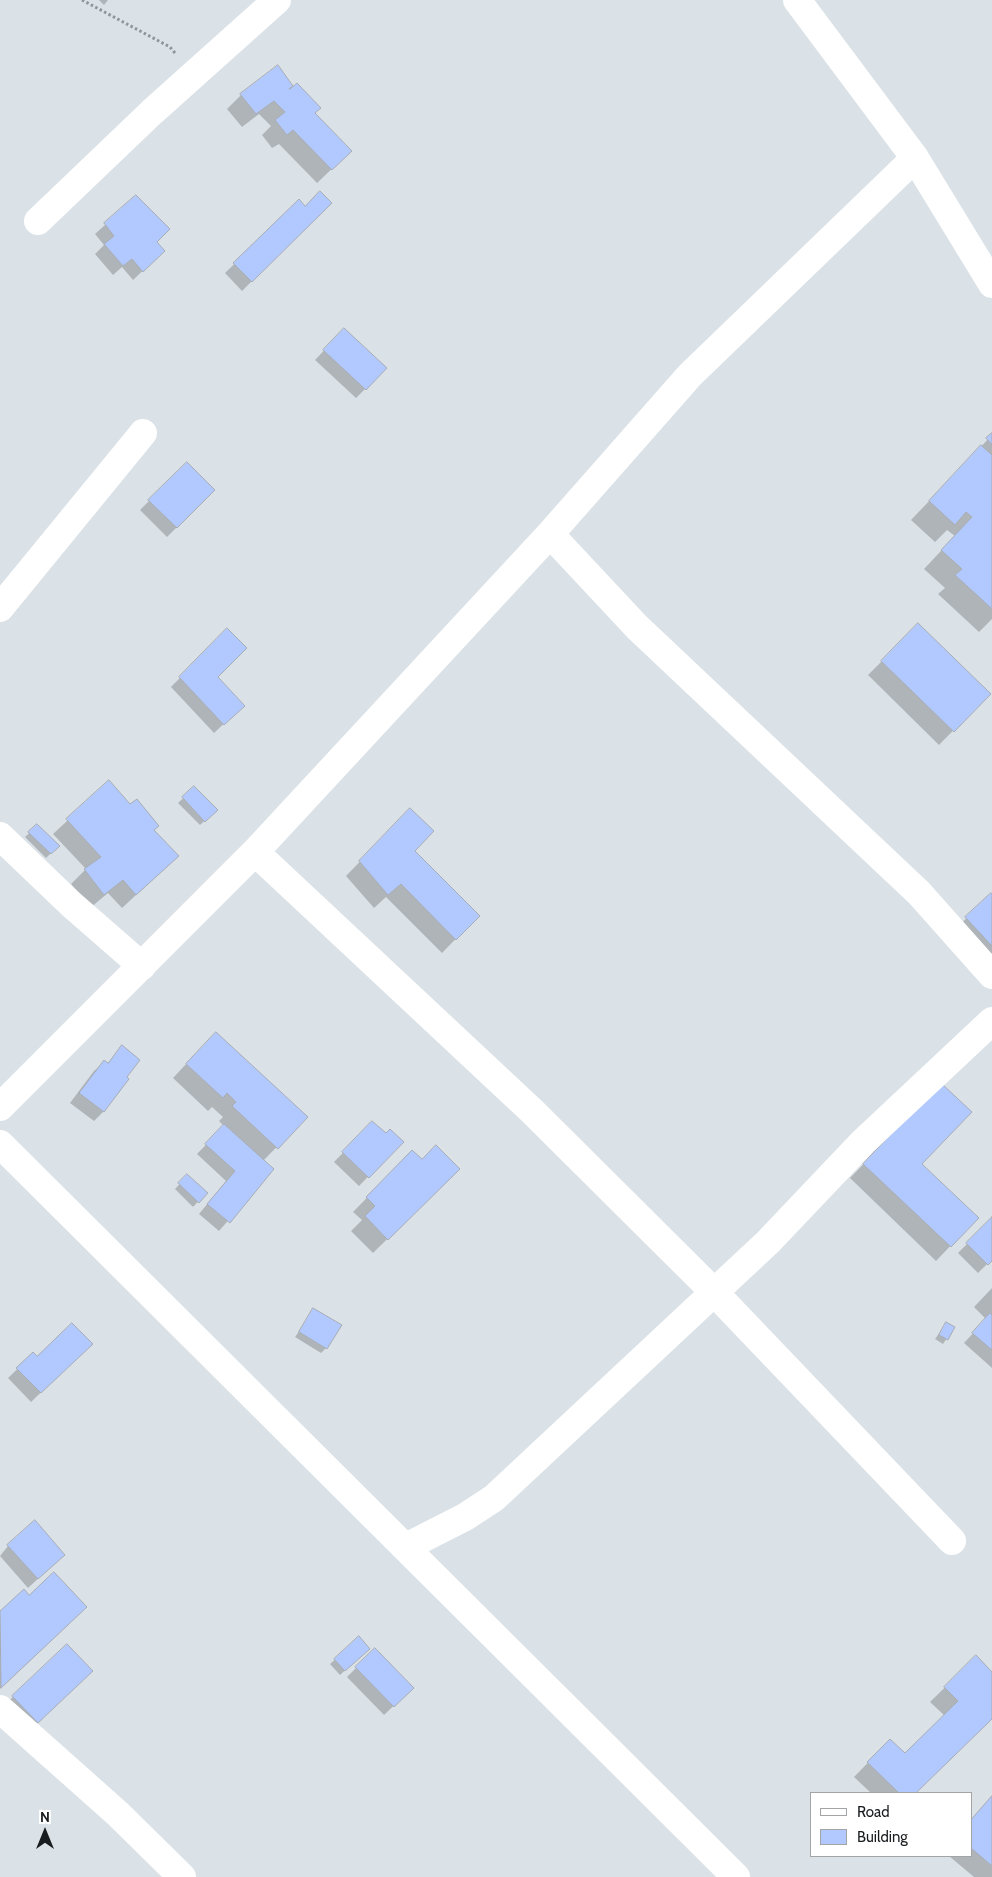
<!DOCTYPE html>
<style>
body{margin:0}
#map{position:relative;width:992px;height:1877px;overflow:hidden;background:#dbe2e7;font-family:Cabin,sans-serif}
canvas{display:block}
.legend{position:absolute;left:810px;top:1792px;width:162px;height:65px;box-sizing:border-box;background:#fff;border:1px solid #a3a4a5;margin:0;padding:6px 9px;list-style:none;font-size:15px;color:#191c1e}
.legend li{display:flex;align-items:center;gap:10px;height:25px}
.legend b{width:25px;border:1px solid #a3a4a5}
.north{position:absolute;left:20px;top:1807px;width:50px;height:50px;-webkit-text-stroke:4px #fff;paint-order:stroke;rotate:0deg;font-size:14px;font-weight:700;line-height:20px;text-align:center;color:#191c1e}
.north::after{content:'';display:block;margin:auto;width:18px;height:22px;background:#191c1e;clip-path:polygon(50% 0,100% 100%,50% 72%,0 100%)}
</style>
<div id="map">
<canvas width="992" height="1877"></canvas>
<ul class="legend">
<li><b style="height:6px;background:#fff"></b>Road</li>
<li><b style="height:14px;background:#b1c9fe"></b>Building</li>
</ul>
<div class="north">N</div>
</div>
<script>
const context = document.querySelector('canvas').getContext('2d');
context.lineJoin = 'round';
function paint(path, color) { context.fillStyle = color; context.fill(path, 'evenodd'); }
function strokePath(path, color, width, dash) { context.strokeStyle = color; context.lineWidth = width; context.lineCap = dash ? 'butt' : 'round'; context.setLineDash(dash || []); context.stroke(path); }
paint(new Path2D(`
 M99 0H108L104 5Z
 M277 67 314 113 336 165 317 183 279 144 272 148 262 135 271 126 259 114 242 127 227 109 241 95Z
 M136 197 155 242 154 260 133 280 122 267 113 275 95 254 104 245 95 234Z
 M299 201 305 207 330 203 242 291 225 273Z
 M335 339 365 389 356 398 315 360Z
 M992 435V619L979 632 938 594 945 588 924 569 955 536 947 530 935 542 911 520Z
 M187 463 214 490 167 537 140 510Z
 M918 625 989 694 939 745 868 675Z
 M227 630 217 677 233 715 214 733 171 687Z
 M109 782 153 830 163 870 122 908 108 893 90 908 71 884 86 869 53 834Z
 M194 788 216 810 200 825 178 803Z
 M410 810 413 851 478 916 442 953 386 897 374 908 346 876Z
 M37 826 58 846 46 858 25 837Z
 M991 895 992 896V962L952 932Z
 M122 1047 104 1111 94 1121 70 1103 94 1071 104 1062 107 1064Z
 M202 1047 306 1117 263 1161 272 1170 219 1231 199 1214 226 1181 197 1154 224 1126 219 1121 223 1117 212 1107 208 1111 173 1078Z
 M927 1099 920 1164 977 1218 936 1261 850 1178Z
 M372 1123 386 1135 402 1142 359 1186 334 1162Z
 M422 1161 458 1169 373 1253 351 1231 362 1220 353 1212 398 1166Z
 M187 1176 206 1193 193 1207 175 1189Z
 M992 1219V1259L978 1273 958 1253Z
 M992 1288V1368L964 1343 986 1319 974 1307Z
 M314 1310 326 1348 321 1353 295 1337Z
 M946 1324 954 1328 943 1344 935 1339Z
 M91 1344 31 1402 8 1378 33 1354 37 1358Z
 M8 1546 54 1564 28 1588 0 1556Z
 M24 1591 29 1597 72 1621 0 1689V1613Z
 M359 1638 364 1653 340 1675 330 1664Z
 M375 1649 412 1688 384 1715 347 1677Z
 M976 1657 992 1674V1717L915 1793H871L854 1777 890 1740 905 1755 945 1716 930 1702Z
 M82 1680 27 1732 3 1706 13 1697Z
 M992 1796V1877H974L949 1856H971V1820Z`), '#0003');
const building = new Path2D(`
 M278 65 293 86 289 89H290L297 83 321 108 315 113 352 151 332 170 293 130 287 135 275 120 285 112 274 101 256 114 240 94Z
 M320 191 332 203 252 282 233 263 299 199 305 206Z
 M136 195 170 229 157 242 165 251 143 272 132 259 123 266 104 244 114 236 104 223Z
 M344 328 387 368 366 390 323 350Z
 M992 433V445L986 438Z
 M981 445 992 455V609L955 575 962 569 941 550 972 517 966 512 955 525 929 501Z
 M187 462 215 490 177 528 148 500Z
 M918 623 991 694 954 732 881 661Z
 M227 628 247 648 218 677 245 706 224 725 179 677Z
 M109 780 130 804 137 799 159 826 154 830 179 856 136 895 123 880 104 895 84 869 101 857 66 819Z
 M194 786 218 810 205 822 182 797Z
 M410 808 434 831 415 851 480 916 456 940 401 884 388 895 359 861Z
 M37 824 60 846 51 854 28 832Z
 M991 893 992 894V946L965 917Z
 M216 1032 308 1117 278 1149 232 1106 236 1102 227 1093 223 1098 186 1064Z
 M122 1045 140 1060 127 1077 129 1079 104 1112 79 1093 104 1060 108 1063Z
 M941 1083 972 1112 922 1164 979 1218 951 1247 863 1164Z
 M372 1121 386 1133 390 1129 404 1142 369 1178 342 1152Z
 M224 1124 274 1169 230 1223 207 1204 235 1171 205 1144Z
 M436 1145 460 1169 388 1240 365 1216 375 1206 366 1197 412 1150 422 1159Z
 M187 1174 208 1193 199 1203 178 1183Z
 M992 1217V1261L988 1265 966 1243Z
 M313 1308 342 1325 327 1349 299 1332Z
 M990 1313 992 1315V1350L972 1333Z
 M946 1322 955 1327 948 1340 939 1335Z
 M72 1323 93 1344 41 1393 16 1368 33 1352 37 1356Z
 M35 1520 65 1555 38 1579 7 1545Z
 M54 1572 87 1607 1 1688 0 1611 24 1589 29 1595Z
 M359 1636 370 1649 345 1671 334 1659Z
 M67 1644 93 1671 38 1723 12 1696Z
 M375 1648 414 1688 394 1707 355 1667Z
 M976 1655 992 1672V1719L916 1793H899L867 1762 890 1739 905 1753 958 1701 944 1687Z
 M992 1796V1866L971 1848V1820Z`);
paint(building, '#b1c9fe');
strokePath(building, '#a8acb3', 1);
strokePath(new Path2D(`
 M82 0 170 47 175 53`), '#8f9598', 3, [2.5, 2.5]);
strokePath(new Path2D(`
 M797 0 915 158 992 284
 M38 221 152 112 277 0
 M550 534 637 627 919 893 992 975
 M0 608 143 433
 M0 836 72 905 142 966
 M255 852 533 1112 713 1291 952 1541
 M0 1107 255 852 550 534 690 375 915 158
 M0 1144 736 1877
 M406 1547 465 1517 494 1498 768 1242 863 1142 992 1021
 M0 1709 118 1814 182 1877`), '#fff', 28);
</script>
